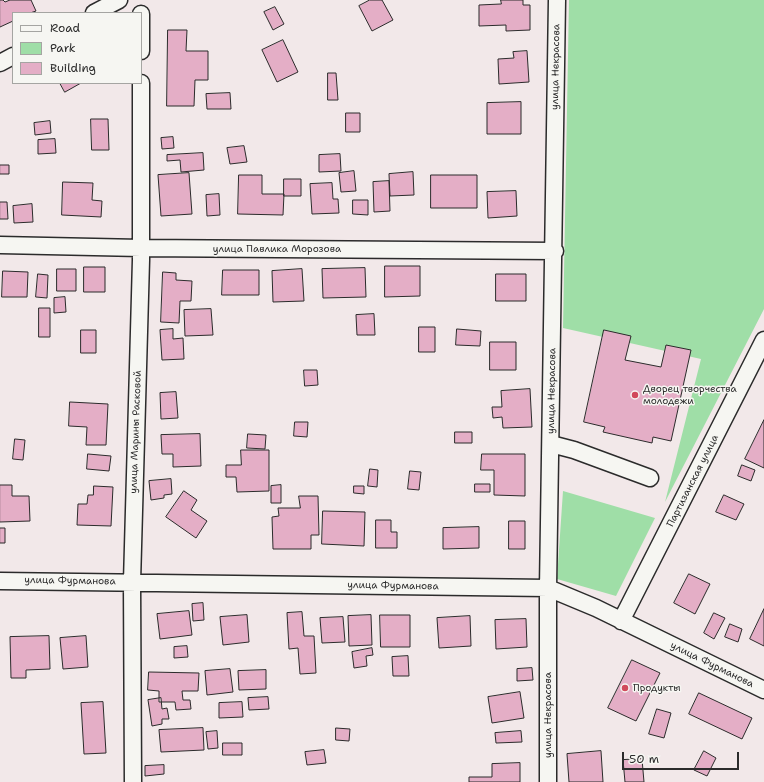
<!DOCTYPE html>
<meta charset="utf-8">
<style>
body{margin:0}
#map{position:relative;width:764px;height:782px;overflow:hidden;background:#f2e8e9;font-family:"Shantell Sans",sans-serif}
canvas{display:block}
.legend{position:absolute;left:12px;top:12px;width:130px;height:72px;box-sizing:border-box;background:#f6f6f2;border:1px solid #a5a5a2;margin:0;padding:5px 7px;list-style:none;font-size:12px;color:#2b2b2b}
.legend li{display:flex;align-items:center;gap:8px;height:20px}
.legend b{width:20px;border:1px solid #a5a5a2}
.scale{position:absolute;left:622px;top:752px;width:117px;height:18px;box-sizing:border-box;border:2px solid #2b2b2b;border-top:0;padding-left:5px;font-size:12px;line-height:14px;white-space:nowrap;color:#2b2b2b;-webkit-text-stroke:3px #f6f6f2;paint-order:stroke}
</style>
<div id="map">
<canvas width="764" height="782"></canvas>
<ul class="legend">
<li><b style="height:5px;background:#f6f6f2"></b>Road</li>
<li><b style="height:11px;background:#9fdea7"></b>Park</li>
<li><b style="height:11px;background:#e4aec6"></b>Building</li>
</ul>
<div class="scale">50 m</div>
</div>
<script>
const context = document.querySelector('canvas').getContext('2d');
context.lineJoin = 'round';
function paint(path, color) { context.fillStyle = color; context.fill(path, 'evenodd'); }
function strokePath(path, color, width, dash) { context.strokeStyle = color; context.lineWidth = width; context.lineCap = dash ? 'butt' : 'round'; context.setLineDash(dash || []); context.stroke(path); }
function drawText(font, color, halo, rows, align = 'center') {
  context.font = font + ' "Shantell Sans",sans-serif'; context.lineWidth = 3; context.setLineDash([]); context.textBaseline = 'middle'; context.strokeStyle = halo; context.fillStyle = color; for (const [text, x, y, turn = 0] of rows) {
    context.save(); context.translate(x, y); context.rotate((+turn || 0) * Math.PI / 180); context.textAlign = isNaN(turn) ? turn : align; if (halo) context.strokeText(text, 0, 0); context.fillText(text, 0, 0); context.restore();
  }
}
paint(new Path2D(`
 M569 0H764V309L665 502 701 359 563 328Z
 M563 491 655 518 616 596 557 579Z`), '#9fdea7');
const building = new Path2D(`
 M0 0H3L5 2 10 0H31L36 11 30 13H13V21L0 27Z
 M370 0H382L393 20 372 31 359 6Z
 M501 0H523V5H530V30L506 31V25L479 26V5L501 4Z
 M275 7 284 24 273 30 264 12Z
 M168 30H187L186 51H208V80H195L194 106H167Z
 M283 40 298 72 277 82 262 50Z
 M527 51 529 82 499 84 498 59 514 58 513 52Z
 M328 73H336L338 100H328Z
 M60 83H81L65 92Z
 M230 93 231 109H207L206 94Z
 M521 102V134H487V103Z
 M346 113H360V132H346Z
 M91 119H108L109 150H92Z
 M50 121 51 133 35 135 34 123Z
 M173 137 174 148 162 149 161 138Z
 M55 139 56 153 38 154V140Z
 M244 146 247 162 230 164 227 148Z
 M203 153 204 170 181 172 180 160 167 161V155Z
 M340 154 341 171 319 172V155Z
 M0 165H9V174H0Z
 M354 171 356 191 341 192 339 173Z
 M413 172 414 195 390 196 389 174Z
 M189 173 192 214 161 216 158 175Z
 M239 175H262V194H284L283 215 238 214Z
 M431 175H477V208H431Z
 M284 179H301V196H284Z
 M389 181 390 211 374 212 373 182Z
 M63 182 93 183 92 200 102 201 101 217 62 215Z
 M332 183 333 199H338L339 213 312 214 310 184Z
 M516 191 517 216 488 218 487 192Z
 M219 194 220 215 207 216 206 195Z
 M353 200H368V215L353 214Z
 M0 202H7L8 219H0Z
 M32 204 33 222 14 223 13 206Z
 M385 266H420V296L385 297Z
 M84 267H105V292H84Z
 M365 268 366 297 323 298 322 269Z
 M57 269H76V291H57Z
 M302 269 304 301 273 302 272 271Z
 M223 270H259V295H222Z
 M3 271 28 272 27 297H2Z
 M163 272 176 273V280L192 281 191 301H180L179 323 161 322Z
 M38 274 48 275 47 298 36 297Z
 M496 274H526V301H496Z
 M65 297 66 312 54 313V298Z
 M39 308H50V337H39Z
 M211 309 213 335 185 336 184 310Z
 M374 314 375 335H357L356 315Z
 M419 327H435V352H419Z
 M173 329V339L183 338 184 359 162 360 160 330Z
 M457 329 481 331 480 346 456 345Z
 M81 330H96V353H81Z
 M604 330 631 336 625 360 661 367 666 345 691 350 671 441 653 437 652 443 603 432 605 427 584 422Z
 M490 342H516V370H490Z
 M304 370H317L318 385 305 386Z
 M530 389 532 427 503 428 502 417 493 418 492 407H502L501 391Z
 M176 392 178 418 161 419 160 393Z
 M70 402 108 404 106 445H86L87 427 69 426Z
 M764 420V468L745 459Z
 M295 422H308L307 437 294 436Z
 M455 432H472V443H455Z
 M200 434 201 466 173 467V454H162L161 435Z
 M248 434 266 435 265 449 247 448Z
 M15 439 25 440 23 460 13 459Z
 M241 450H269V491L237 492 236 477H226V465H241Z
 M88 454 111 456 109 471 87 469Z
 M482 454H525V496L494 495V470H481Z
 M742 465 755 470 751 481 738 476Z
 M370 469 378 470 377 487 368 486Z
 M410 471 421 472 419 490 408 489Z
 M171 479 172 494 164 495V498L151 500 149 481Z
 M475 484H490V492H475Z
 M0 485H12V496H29L30 521 0 522Z
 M281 485V503H271V486Z
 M94 486 113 487 111 526 77 525 78 504H87L88 495H93Z
 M354 486H364V494L354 493Z
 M184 491 197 500 191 510 207 521 196 538 166 517Z
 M724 495 744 504 736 520 716 512Z
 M299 496H318L319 535H311V549H273L272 517 279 516 278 508H300Z
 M323 511 365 512 364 546 322 544Z
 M376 520H391V532H397V548H376Z
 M509 521H525V549H509Z
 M479 527V548L443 549V528Z
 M0 528H5V543H0Z
 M689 574 710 584 695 614 674 603Z
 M203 603 204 620 193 621 192 604Z
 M764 609V646L750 639Z
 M189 611 192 635 160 639 157 614Z
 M302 612 304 636H314L316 673 300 674 298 648 289 649 287 613Z
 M714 613 725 618 714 639 704 633Z
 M247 615 249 642 223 645 220 617Z
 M371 615 372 645 349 646 348 616Z
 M380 615H410V647H381Z
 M470 616 471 646 439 648 437 618Z
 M343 617 345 642 322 643 320 618Z
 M526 619 527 647 496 649 495 620Z
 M730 624 742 629 738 642 725 637Z
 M49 636 50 669 26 670V678H11L10 637Z
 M86 636 88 667 63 669 60 638Z
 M187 646 188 657 174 658V647Z
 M372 648 373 655 366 656 367 666 354 668 352 652Z
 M408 656 409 676H393L392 657Z
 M632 660 660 673 636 721 608 708Z
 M532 668 533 680 517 681V669Z
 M230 669 233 692 207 695 205 671Z
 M266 670V689L239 690 238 671Z
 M149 672 199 673 198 691H182L183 700H190L191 709 176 710 175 702H159V691L148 690Z
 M520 692 524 718 492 723 488 697Z
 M699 693 752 718 742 739 689 714Z
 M268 697 269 709 249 710 248 698Z
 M161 698 162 709 167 708 169 719H162V724L152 726 148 700Z
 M103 702 106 753 84 754 81 703Z
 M242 702 243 717 219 718V703Z
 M657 709 671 713 664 738 649 734Z
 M203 728 204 750 161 752 159 730Z
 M336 728 350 729 349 741 336 740Z
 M217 731 218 748 208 749 206 732Z
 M521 731 522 742 496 743 495 733Z
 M223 743H242V755H223Z
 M324 750 326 763 307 765 305 752Z
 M601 751 603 782H569L567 754Z
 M704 751 716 758 707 776 694 770Z
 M642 759 644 782H625L623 760Z
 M520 763V782H469V777H492V764Z
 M164 765V774L145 776V766Z`);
paint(building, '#e4aec6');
strokePath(building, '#2b2b2b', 1);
const minor = new Path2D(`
 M94 13 119 0
 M141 14V51
 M0 63 13 56
 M0 245 141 248 555 251
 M551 444 574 450 650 478
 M0 581 548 588 596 608 764 690
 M621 621 764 340
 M133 782 132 582 141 260V83
 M548 782V588L557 0`);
strokePath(minor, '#2b2b2b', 19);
strokePath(minor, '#f6f6f2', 16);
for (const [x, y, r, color] of [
 [635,395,4,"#d1495b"],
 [625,688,4,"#d1495b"]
]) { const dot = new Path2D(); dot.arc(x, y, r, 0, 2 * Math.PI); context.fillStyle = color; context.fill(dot); strokePath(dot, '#f6f6f2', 1.5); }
drawText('10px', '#2b2b2b', '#f6f6f2', [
 ["улица Некрасова",556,67,-89],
 ["улица Павлика Морозова",277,249],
 ["улица Некрасова",552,391,-89],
 ["улица Марины Расковой",136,432,-88],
 ["Партизанская улица",693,481,-63],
 ["улица Фурманова",70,581,1],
 ["улица Фурманова",393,586,1],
 ["улица Фурманова",712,665,26],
 ["улица Некрасова",548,715,-90]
]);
drawText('10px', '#2b2b2b', '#f6f6f2', [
 ["Дворец творчества",643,389],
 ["молодежи",643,401],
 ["Продукты",633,688]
], 'left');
</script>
